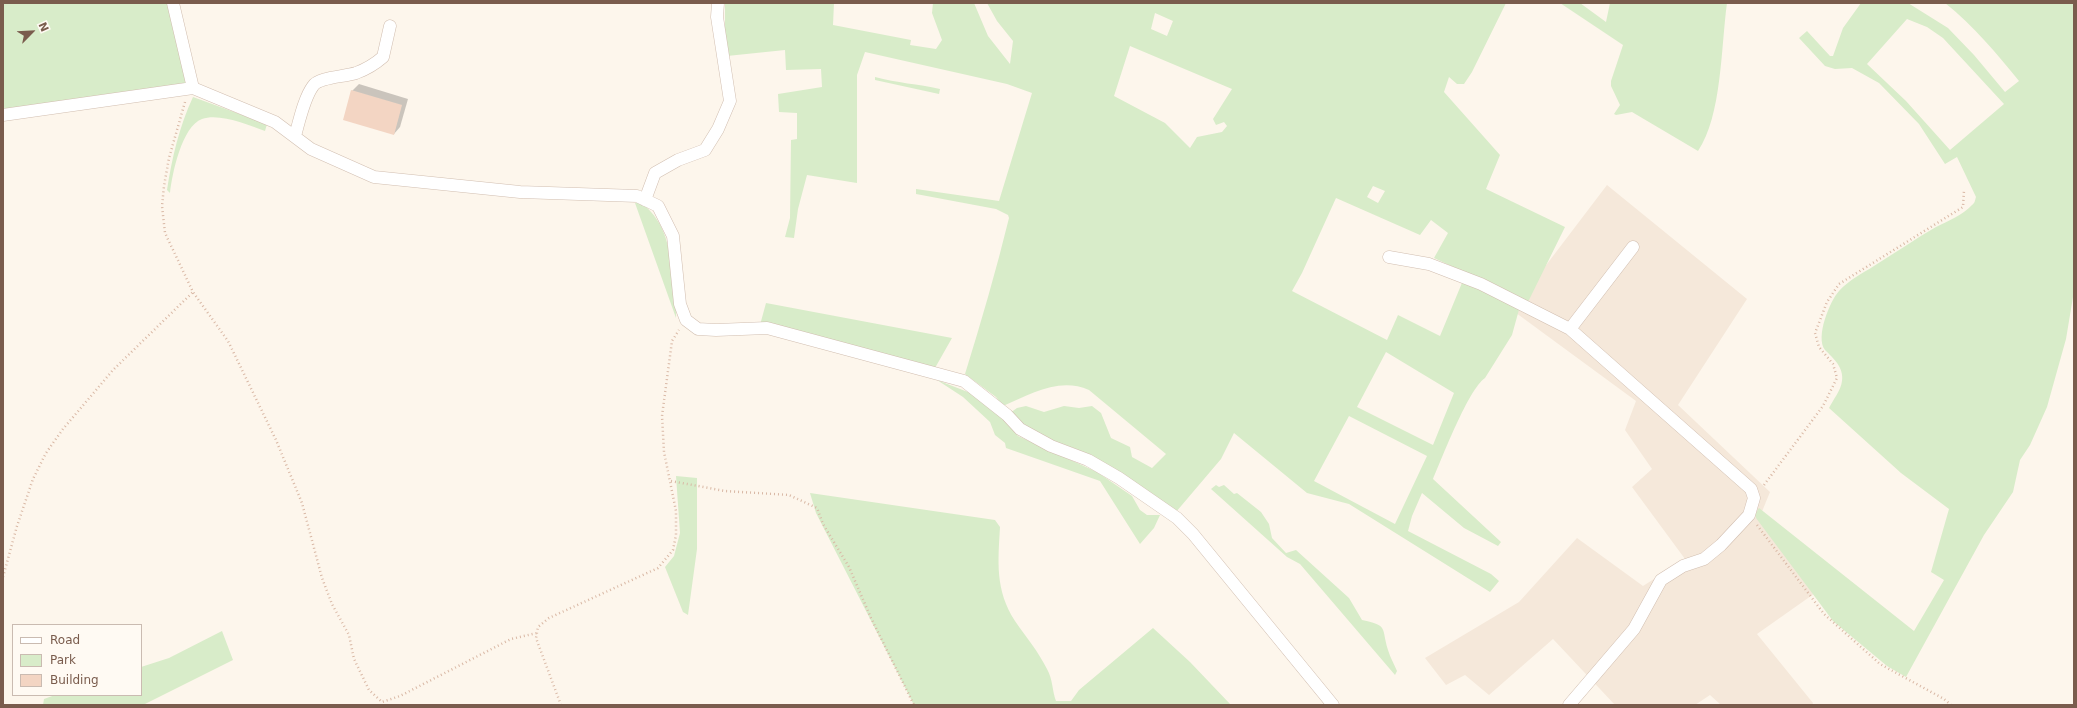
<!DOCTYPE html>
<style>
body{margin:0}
#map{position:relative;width:2077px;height:708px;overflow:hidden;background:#fdf6ec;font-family:"DejaVu Sans",sans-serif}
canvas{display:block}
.frame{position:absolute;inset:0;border:4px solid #7a5c4d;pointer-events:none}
.legend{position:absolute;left:12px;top:624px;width:130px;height:72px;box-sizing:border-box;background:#fffaf3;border:1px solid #cabbb1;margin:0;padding:5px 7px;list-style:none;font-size:12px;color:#7a5c4d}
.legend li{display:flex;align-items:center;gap:8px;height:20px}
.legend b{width:20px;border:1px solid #cabbb1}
.north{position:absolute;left:12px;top:12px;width:40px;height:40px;-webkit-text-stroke:3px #fffaf3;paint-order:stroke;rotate:66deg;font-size:11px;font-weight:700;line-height:16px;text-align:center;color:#7a5c4d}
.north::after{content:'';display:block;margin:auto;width:14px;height:18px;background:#7a5c4d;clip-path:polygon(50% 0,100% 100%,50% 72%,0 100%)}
</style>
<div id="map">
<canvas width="2077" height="708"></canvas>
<div class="frame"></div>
<ul class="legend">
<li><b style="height:5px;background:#fff"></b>Road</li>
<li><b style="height:11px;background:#d8ecc9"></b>Park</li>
<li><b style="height:11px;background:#f3d5c3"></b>Building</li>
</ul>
<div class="north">N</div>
</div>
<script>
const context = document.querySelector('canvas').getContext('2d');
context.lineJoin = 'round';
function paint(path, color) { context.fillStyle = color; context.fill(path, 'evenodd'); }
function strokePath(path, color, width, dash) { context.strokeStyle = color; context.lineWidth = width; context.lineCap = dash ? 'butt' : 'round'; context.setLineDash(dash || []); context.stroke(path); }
paint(new Path2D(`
 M1607 185 1747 299 1678 405 1770 492 1761 514 1818 591 1757 634 1813 703 1812 705H1721L1710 695 1695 705H1615L1553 639 1489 695 1465 675 1446 685 1425 658 1519 602 1577 538 1643 586 1685 559 1632 487 1652 469 1625 430 1636 401 1512 310Z`), '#f5e8da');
paint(new Path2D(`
 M3 3H167L187 83 5 110 3 104Z
 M725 3H834L833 25 911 40 910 45 936 49 942 40 932 13 933 3H974L988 36 1010 64 1013 41 997 21 987 3H1506L1472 72 1464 84H1457L1449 77 1444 92 1500 155 1486 189 1565 227 1528 302 1434 258 1448 233 1431 220 1420 235 1336 198 1302 273 1292 291 1387 340 1398 315 1440 336 1464 278 1520 306 1512 335 1485 378C1468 390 1443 456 1433 479L1501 542 1498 546 1464 528 1422 493 1412 516 1408 531 1491 574 1499 581 1490 592 1349 504 1307 493 1234 433 1221 459 1176 512 1119 472 1076 449 1049 440 1020 422 1010 413 1017 408 1026 406 1044 412 1064 406 1079 408 1092 406 1101 413 1111 438 1130 447 1132 457 1152 468 1166 454 1089 390C1059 377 1031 394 1003 406L996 397 965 374C981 322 996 271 1009 218L1008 215 996 209 916 194V189L999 201 1032 93 1007 84 865 52 857 75V183L807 175 798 209 794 238 785 237 790 218 791 140 797 139V113L779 112 778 94 822 87 821 69 786 70 785 50 727 56 725 41ZM1155 13 1173 21 1167 36 1151 29ZM1130 46 1232 89 1213 119 1216 125 1224 122 1227 126 1222 132 1197 137 1190 148 1165 123 1114 96ZM1373 186 1385 191 1378 203 1367 197ZM1386 352 1454 393 1433 445 1357 407ZM1349 416 1427 456 1395 524 1314 481Z
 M1560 3H1580L1606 22 1610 3H1727C1721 46 1722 116 1698 151L1632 112 1616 115 1614 114 1620 105 1611 86V81L1623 45Z
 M1861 3H1908L1948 28 1974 55 2005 92 2019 81C1996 53 1974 26 1945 3H2074V291L2066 339 2047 407 2030 445 2020 460 2013 492 1984 535 1906 677 1887 666 1833 621 1756 518 1755 514 1759 508 1914 631 1944 580 1931 572 1949 509 1901 473 1829 408C1833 400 1841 390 1842 381 1844 367 1833 358 1825 350 1815 337 1830 301 1839 291 1849 280 1863 273 1874 266 1895 253 1915 239 1936 227 1948 221 1963 215 1972 205 1975 203 1975 200 1976 197L1957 157 1945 164 1919 124 1879 83 1852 68 1835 69 1825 66 1799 38 1807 31 1830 56H1833L1843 28ZM1907 19 1927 27 1943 38 2004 104 1950 150 1906 101 1867 64Z
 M875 77C897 83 918 84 940 89L939 94 875 80Z
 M193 97 267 124 265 131C248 125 220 113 202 119 182 126 172 174 170 193L167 190C172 158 179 127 193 97Z
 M641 202C668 225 669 248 673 281 674 293 677 306 676 318L635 203Z
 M766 303 952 338 935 368 760 325Z
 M937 380 973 394 1002 417 1018 436 1097 472 1132 496 1140 510 1147 515H1160L1154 528 1140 544 1100 481 1006 448 1005 443 995 435 990 422 963 397Z
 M676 476 697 478V549L688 615 683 612 665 567 674 556 680 533Z
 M1216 485 1219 487 1224 485 1234 494 1237 493 1261 512 1269 524 1272 538 1286 553 1296 550 1349 598 1362 620C1389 626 1381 627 1388 650 1390 657 1394 664 1397 671L1395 675 1300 564 1287 557 1211 489Z
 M810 493 995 520 1000 527C998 562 995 590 1015 621 1026 637 1038 651 1047 669 1053 680 1052 690 1056 701H1071L1079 690 1153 628 1190 662 1231 705H914L816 513Z
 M222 631 233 660 143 705H43L44 699 55 695H141V667L169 658Z`), '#d8ecc9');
paint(new Path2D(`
 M359 84 408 99 400 127 394 134 352 91Z`), '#0003');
paint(new Path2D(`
 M351 90 402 105 394 135 343 120Z`), '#f3d5c3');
const minor = new Path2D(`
 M173 3 193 88 275 122 311 149 374 177 520 192 637 196 658 206 673 236 680 304 686 320 698 329 716 330 767 328 964 381 1007 415 1020 429 1051 446 1088 460 1119 478 1177 518 1193 534 1333 705
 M3 115 193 88
 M295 136C299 122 304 98 313 86 319 77 344 77 356 73 367 69 375 64 383 57L390 26
 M645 200 655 173 678 160 705 150 718 129 730 101 717 17 718 3
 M1389 257 1429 264 1481 284 1570 329 1751 489 1754 498 1749 515 1721 545 1704 559 1683 566 1661 580 1634 629 1569 705
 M1570 329 1633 247`);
strokePath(minor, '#d1beb0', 13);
strokePath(new Path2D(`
 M185 102 169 158 164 186 162 206 165 233 193 292 228 341 276 440 302 503 322 578 332 604 349 635 354 659 369 690 382 702 400 696 511 639 537 633
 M671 481 725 491 789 495 817 508 823 524 849 567 871 618 914 705
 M1764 485 1823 406 1837 378 1833 364 1819 347 1815 333 1827 302 1839 284 1963 207 1964 190
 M1757 525 1824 614 1880 664 1944 699 1951 705
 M3 577 17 526 33 479 46 453 63 429 113 370 193 292
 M561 705 536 638 538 627 549 618 658 568 673 550 676 535V511L664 452 662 416 672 341 679 330`), '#d9b8a5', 2.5, [1, 3]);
strokePath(minor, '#fff', 12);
</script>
